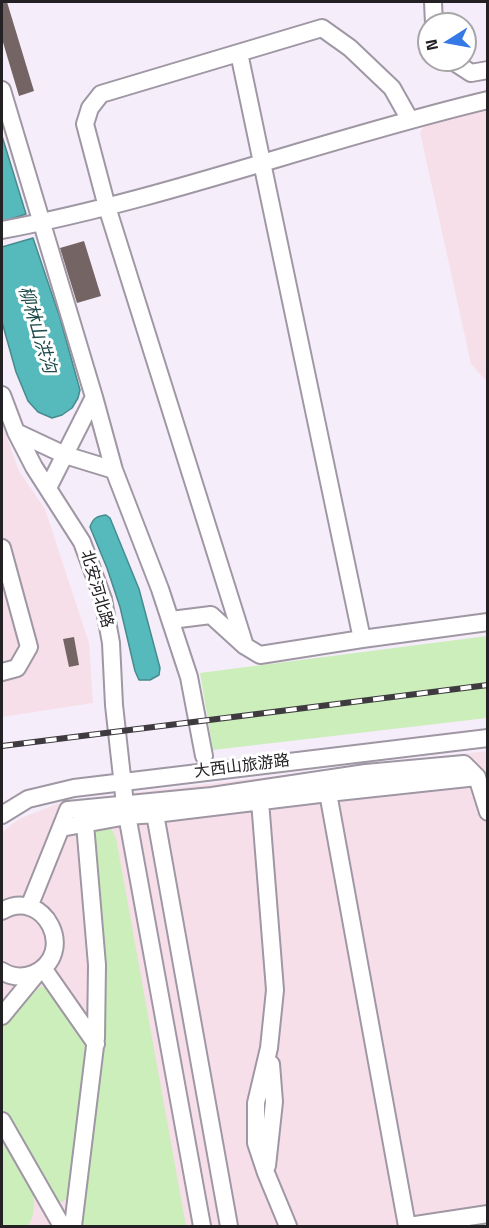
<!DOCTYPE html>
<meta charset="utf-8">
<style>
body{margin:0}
#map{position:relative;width:489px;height:1228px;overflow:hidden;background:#f6edfa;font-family:"Titillium Web",sans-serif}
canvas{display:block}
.frame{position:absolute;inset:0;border:3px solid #242125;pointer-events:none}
.north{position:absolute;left:417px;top:12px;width:60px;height:60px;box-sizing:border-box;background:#fff;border:2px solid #a7a6a8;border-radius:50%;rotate:259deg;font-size:16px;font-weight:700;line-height:24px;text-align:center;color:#242125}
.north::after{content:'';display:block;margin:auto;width:21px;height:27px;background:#3479e6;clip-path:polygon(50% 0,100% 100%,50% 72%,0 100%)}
</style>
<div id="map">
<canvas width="489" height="1228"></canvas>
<div class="frame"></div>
<div class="north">N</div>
</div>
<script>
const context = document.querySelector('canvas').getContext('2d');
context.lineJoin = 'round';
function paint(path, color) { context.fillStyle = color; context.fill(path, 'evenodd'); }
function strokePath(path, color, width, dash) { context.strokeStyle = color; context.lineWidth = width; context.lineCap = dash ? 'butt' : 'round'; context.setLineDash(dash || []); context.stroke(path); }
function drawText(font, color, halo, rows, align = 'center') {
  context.font = font + ' "Titillium Web","Noto Sans SC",sans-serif'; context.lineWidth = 6; context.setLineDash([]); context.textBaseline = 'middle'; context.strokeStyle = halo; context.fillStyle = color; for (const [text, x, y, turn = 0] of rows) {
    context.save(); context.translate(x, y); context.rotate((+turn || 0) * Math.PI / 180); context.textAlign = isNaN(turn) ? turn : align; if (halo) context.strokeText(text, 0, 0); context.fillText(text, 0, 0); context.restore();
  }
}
paint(new Path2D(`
 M487 92V382L471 364 420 132 429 120Z
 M2 423 19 471 45 509 89 643 93 703 2 717Z
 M487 751V1226H2V832L19 819 64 801Z`), '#f7dfea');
paint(new Path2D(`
 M487 636V718L213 750 200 673Z
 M110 826 116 838 186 1226H78L106 1005 92 837C96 828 101 827 110 826Z
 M47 986 88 1042 70 1198 61 1202 55 1201 2 1107V1024L40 987Z
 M2 1135C17 1161 47 1196 28 1226H2Z`), '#cbeeba');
const water = new Path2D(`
 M2 136 26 214 2 222Z
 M33 238 60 318 80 390 78 398 72 408 62 415 52 418 38 412 28 401 16 372 2 322V247Z
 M106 515 110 518 139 589 160 668 159 675 150 680H139L135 671 120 607 107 568 90 527C93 518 97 516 106 515Z`);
paint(water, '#56b9bb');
strokePath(water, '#478b8e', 1.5);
paint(new Path2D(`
 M2 2H7L34 91 19 96 2 39Z
 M84 241 101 296 77 303 60 248Z
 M74 637 79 665 69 667 63 639Z`), '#746564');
const minor = new Path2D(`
 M433 2 434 24
 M239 53 362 639
 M451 60 471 73 488 70
 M2 90 94 397 114 470 160 589 189 677 204 756
 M410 120 392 88 350 48 322 28 101 94 90 108 85 124 107 207 245 646 260 655 362 639 488 622
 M2 230C167 199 324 139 488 100
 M2 395 16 432 34 467 82 542 103 599 111 643 114 705 125 804 202 1226
 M16 432 65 455 114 470
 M48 488 94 397
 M2 548 29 647 17 668 2 672
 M171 620 211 615 245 646
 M328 793 407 1226
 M260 801 275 990 269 1048 256 1103V1143L266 1173 288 1226
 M155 814 229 1226
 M2 815 28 799 74 788 488 738
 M61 828 127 816 155 814 328 793 477 777
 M29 907 68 810 212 796 366 773 464 764 477 777 488 812
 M2 911C44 886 79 954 33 974 22 978 11 977 2 971
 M43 968 96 1044
 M2 1016 39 971
 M2 1121 62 1226
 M267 1166 274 1102 271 1064
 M73 1226 96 1038 97 965 85 824
 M409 1226 488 1214`);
strokePath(minor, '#9f97a3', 20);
strokePath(minor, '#fff', 16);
const rail = new Path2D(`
 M2 746 488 685`);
strokePath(rail, '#3e3a3f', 6);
strokePath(rail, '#fff', 4, [11]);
drawText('16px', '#242125', '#fff', [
 ["北安河北路",96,589,74],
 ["大西山旅游路",242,767,-7]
]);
drawText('italic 18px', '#1d4a4a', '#fff', [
 ["柳林山洪沟",36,330,73]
]);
</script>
